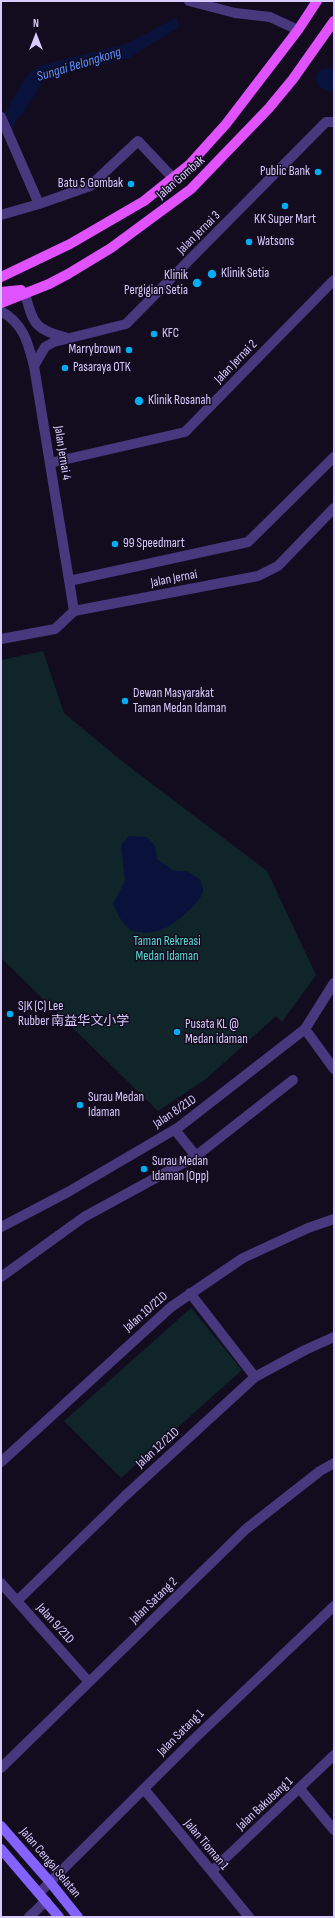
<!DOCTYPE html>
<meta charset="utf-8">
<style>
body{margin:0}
#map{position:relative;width:335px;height:1918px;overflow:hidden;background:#130c1f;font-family:"Sofia Sans Condensed",sans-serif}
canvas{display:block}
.frame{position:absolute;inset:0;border:2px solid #dacbff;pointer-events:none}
.north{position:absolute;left:16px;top:16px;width:40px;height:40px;-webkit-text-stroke:3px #130c1f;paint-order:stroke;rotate:0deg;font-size:11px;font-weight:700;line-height:16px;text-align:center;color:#dacbff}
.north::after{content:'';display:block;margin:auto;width:14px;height:18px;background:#dacbff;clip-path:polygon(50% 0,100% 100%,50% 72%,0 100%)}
</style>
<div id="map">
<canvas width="335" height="1918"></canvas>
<div class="frame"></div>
<div class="north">N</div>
</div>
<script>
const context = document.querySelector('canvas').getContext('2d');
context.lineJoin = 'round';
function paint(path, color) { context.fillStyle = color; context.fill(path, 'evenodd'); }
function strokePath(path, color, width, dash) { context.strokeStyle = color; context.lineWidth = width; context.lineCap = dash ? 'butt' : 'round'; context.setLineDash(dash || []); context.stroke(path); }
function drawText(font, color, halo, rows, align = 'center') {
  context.font = font + ' "Sofia Sans Condensed","Noto Sans SC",sans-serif'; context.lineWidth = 3; context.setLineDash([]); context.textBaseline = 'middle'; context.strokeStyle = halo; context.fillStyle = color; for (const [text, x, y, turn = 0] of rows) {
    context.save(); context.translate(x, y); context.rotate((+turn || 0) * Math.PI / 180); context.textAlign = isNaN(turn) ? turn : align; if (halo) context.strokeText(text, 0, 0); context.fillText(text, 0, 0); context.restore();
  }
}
paint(new Path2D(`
 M43 651 64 713 123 762 267 871 316 975 282 1022 276 1016 206 1079 158 1111 1 958V660Z
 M191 1308 242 1370 121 1478 64 1421Z`), '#0f2529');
paint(new Path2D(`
 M177 17 179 27 129 58 51 76 43 81 23 114 17 118 13 130 5 113 22 82 31 71 45 64 126 44Z
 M129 836 147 837 155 846 157 859 174 871H186L200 879C201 882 203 887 203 891 201 903 173 926 161 930 152 933 136 934 128 928 121 922 117 912 113 904L125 881 121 845Z`), '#09123b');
strokePath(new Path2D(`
 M327 79 334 81`), '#09123b', 22);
strokePath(new Path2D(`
 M189 1 235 13 270 17 298 30
 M1 117 39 204
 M1 215 39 204 90 186 138 141 173 178
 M25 294C34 326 35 329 68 338
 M1 311C24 324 28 343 34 366L74 611
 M34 366 45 347 54 342 126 324 320 128 326 122H334
 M50 463 185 432 334 280
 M69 581 248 542 334 457
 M1 639 55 629 74 611 258 576 278 566 334 508
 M305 1029 334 1069
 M175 1130 196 1156
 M1 1227 68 1192 179 1127 305 1029 334 983
 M1 1277 84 1217 196 1156 293 1080
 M190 1293 255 1377
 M1 1462 171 1307 243 1258 308 1228 334 1219
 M1 1583 89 1682
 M17 1601 125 1496 255 1377 305 1350 334 1337
 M1 1768 246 1529 320 1471 334 1463
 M144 1789 249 1917
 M300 1789 334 1830
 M212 1871 334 1755
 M39 1893 193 1740 334 1606
 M29 1917 46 1901`), '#48387e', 10);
strokePath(new Path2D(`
 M1 1826 50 1882 78 1917
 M1 1849 59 1917`), '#8462fe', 10);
strokePath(new Path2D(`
 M1 277 70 244 144 201 189 165 226 124 298 30 317 1
 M1 292 21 290 25 294
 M1 303 49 284 68 274 111 248 191 189 269 108 293 79 334 21`), '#df52fe', 10);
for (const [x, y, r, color] of [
 [318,172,4,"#02adf3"],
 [131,184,4,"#02adf3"],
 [285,206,4,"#02adf3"],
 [249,242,4,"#02adf3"],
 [212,274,5,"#02adf3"],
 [197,283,5,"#02adf3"],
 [154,334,4,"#02adf3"],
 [129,350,4,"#02adf3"],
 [65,368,4,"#02adf3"],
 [139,401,5,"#02adf3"],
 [115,544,4,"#02adf3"],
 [125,701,4,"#02adf3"],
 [10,1014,4,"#02adf3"],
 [177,1032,4,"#02adf3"],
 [80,1105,4,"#02adf3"],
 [144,1169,4,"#02adf3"]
]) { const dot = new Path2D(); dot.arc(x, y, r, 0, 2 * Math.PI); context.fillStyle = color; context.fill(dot); strokePath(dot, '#130c1f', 1.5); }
drawText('13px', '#dacbff', '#130c1f', [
 ["Public Bank",310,172,"right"],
 ["Batu 5 Gombak",123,184,"right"],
 ["KK Super Mart",285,220,"center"],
 ["Watsons",257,242],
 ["Klinik Setia",221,274],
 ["Klinik",188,276,"right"],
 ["Pergigian Setia",188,291,"right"],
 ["KFC",162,334],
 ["Marrybrown",121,350,"right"],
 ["Pasaraya OTK",73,368],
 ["Klinik Rosanah",148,401],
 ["99 Speedmart",123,544],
 ["Dewan Masyarakat",133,694],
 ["Taman Medan Idaman",133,709],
 ["SJK (C) Lee",18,1007],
 ["Rubber 南益华文小学",18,1022],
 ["Pusata KL @",185,1025],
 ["Medan idaman",185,1040],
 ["Surau Medan",88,1098],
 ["Idaman",88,1113],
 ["Surau Medan",152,1162],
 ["Idaman (Opp)",152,1177]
], 'left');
drawText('13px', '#dacbff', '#130c1f', [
 ["Jalan Gombak",181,178,-41],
 ["Jalan Jernai 3",199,233,-45],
 ["Jalan Jernai 2",236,362,-46],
 ["Jalan Jernai 4",62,453,81],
 ["Jalan Jernai",174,579,-11],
 ["Jalan 8/21D",175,1112,-34],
 ["Jalan 10/21D",146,1312,-41],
 ["Jalan 12/21D",158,1448,-42],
 ["Jalan Satang 2",154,1601,-44],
 ["Jalan 9/21D",55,1624,48],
 ["Jalan Satang 1",181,1733,-45],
 ["Jalan Bakubang 1",265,1804,-43],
 ["Jalan Tioman 1",206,1845,50],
 ["Jalan Cengal Selatan",50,1863,50]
]);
drawText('13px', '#58ddd6', '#130c1f', [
 ["Taman Rekreasi",167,942],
 ["Medan Idaman",167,957]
]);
drawText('italic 14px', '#5992fe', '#130c1f', [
 ["Sungai Belongkong",79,65,-17]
]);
</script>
